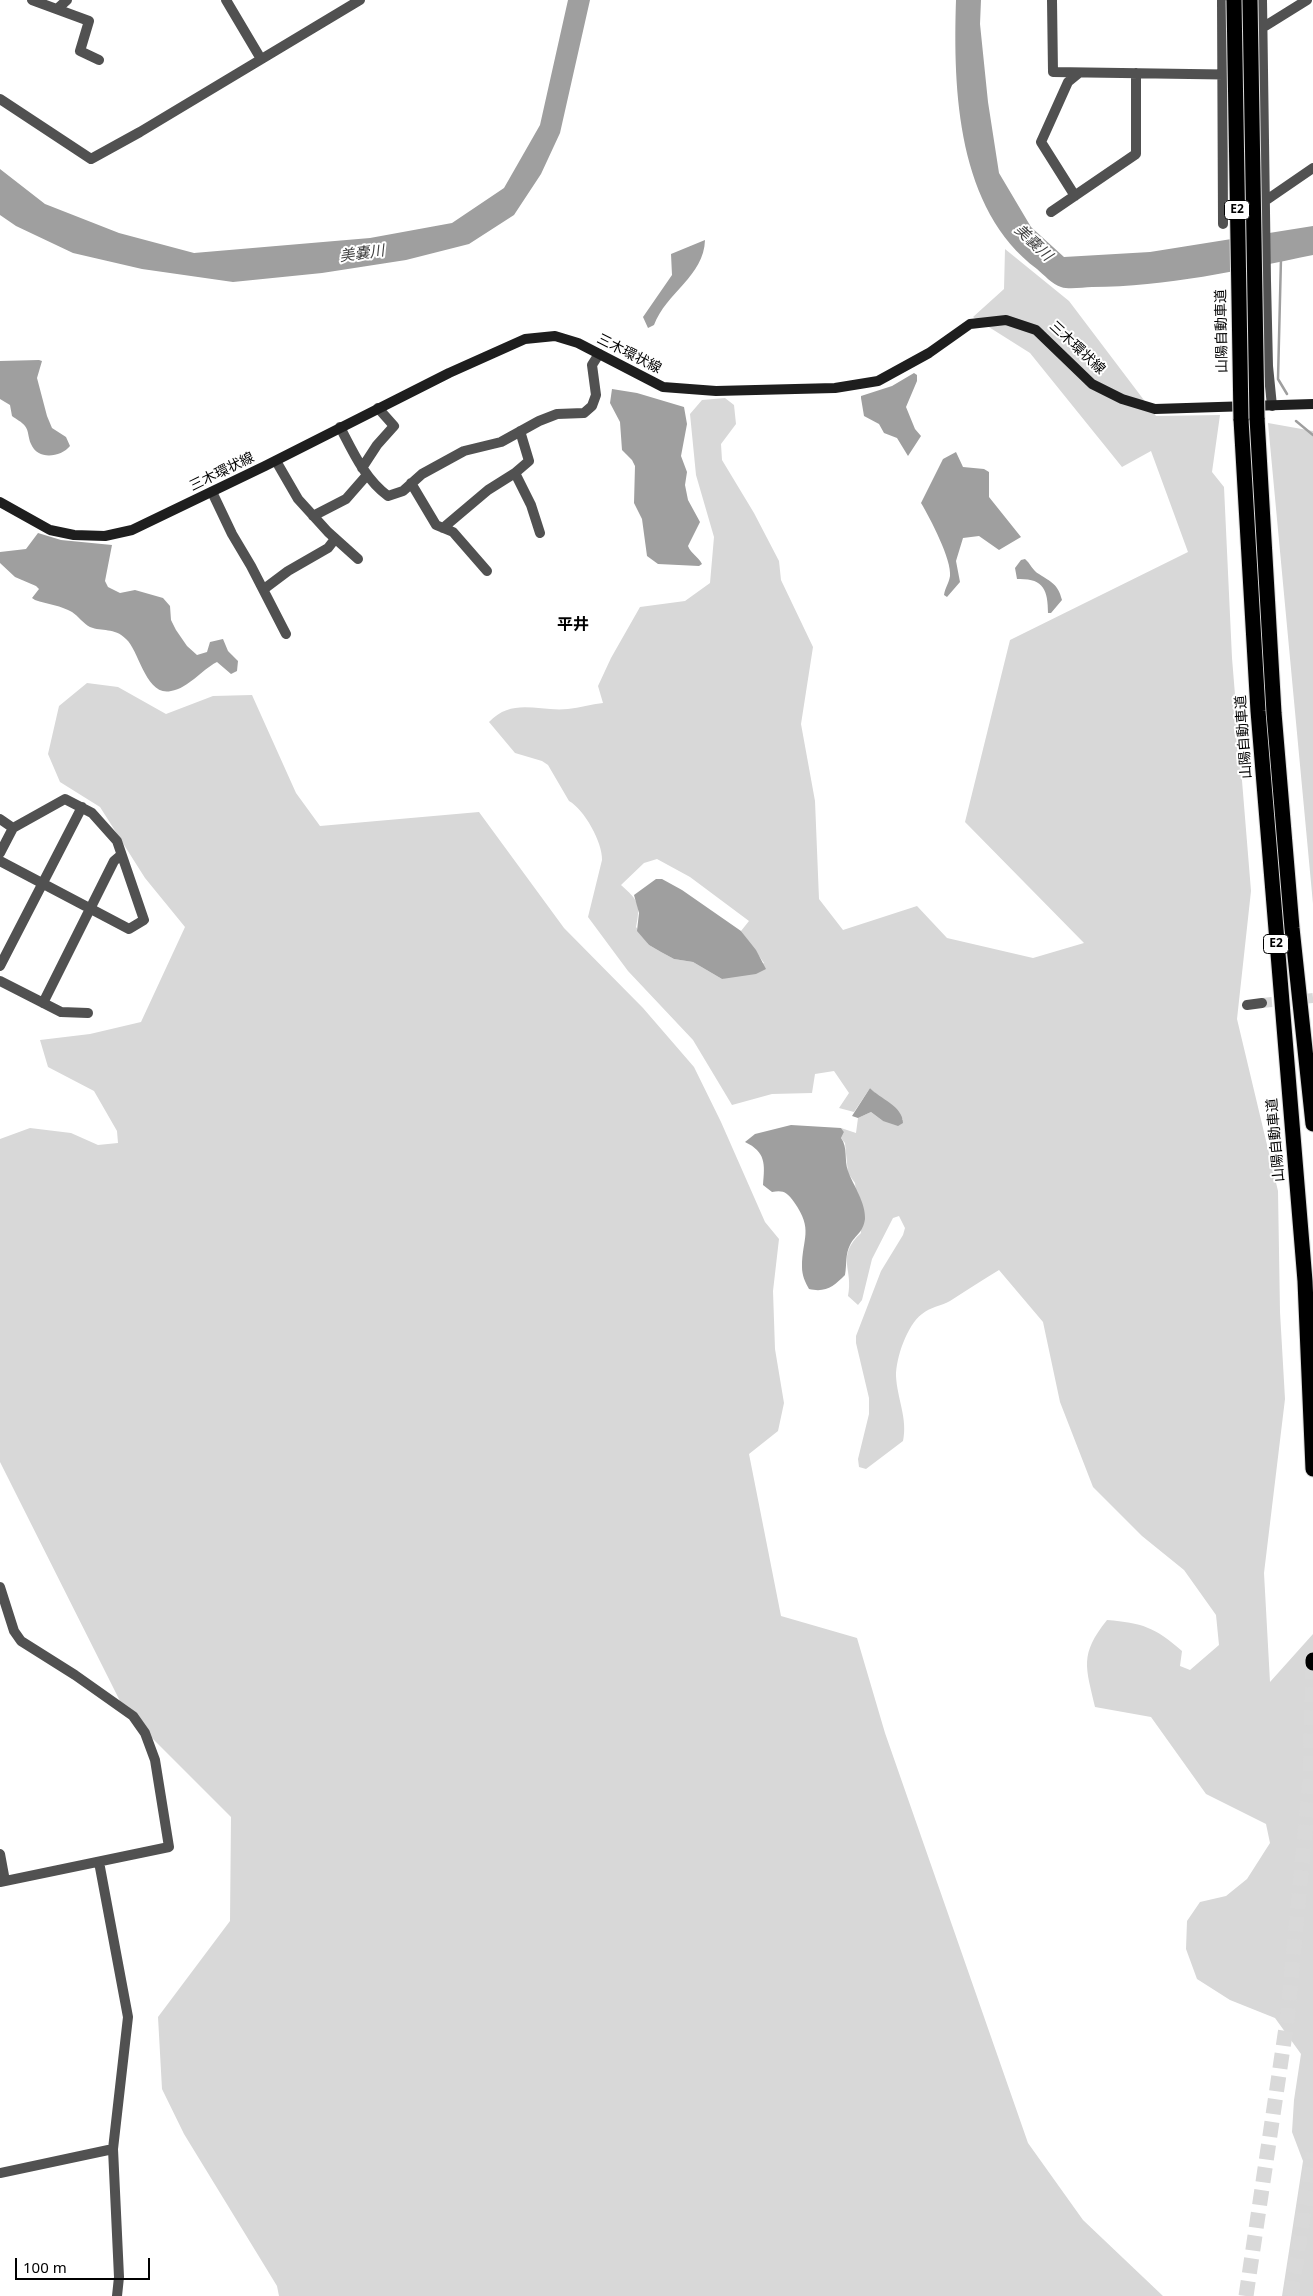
<!DOCTYPE html>
<meta charset="utf-8">
<style>
body{margin:0}
#map{position:relative;width:1313px;height:2296px;overflow:hidden;background:#fff;font-family:"Noto Sans",sans-serif}
canvas{display:block}
.scale{position:absolute;left:15px;top:2258px;width:135px;height:22px;box-sizing:border-box;border:2px solid #000;border-top:0;padding-left:6px;font-size:15px;line-height:18px;white-space:nowrap;color:#000;-webkit-text-stroke:4px #fff;paint-order:stroke}
</style>
<div id="map">
<canvas width="1313" height="2296"></canvas>
<div class="scale">100 m</div>
</div>
<script>
const context = document.querySelector('canvas').getContext('2d');
context.lineJoin = 'round';
function paint(path, color) { context.fillStyle = color; context.fill(path, 'evenodd'); }
function strokePath(path, color, width, dash) { context.strokeStyle = color; context.lineWidth = width; context.lineCap = dash ? 'butt' : 'round'; context.setLineDash(dash || []); context.stroke(path); }
function drawText(font, color, halo, rows, align = 'center') {
  context.font = font + ' "Noto Sans","Noto Sans JP",sans-serif'; context.lineWidth = 4; context.setLineDash([]); context.textBaseline = 'middle'; context.strokeStyle = halo; context.fillStyle = color; for (const [text, x, y, turn = 0] of rows) {
    context.save(); context.translate(x, y); context.rotate((+turn || 0) * Math.PI / 180); context.textAlign = isNaN(turn) ? turn : align; if (halo) context.strokeText(text, 0, 0); context.fillText(text, 0, 0); context.restore();
  }
}
paint(new Path2D(`
 M1005 249 1069 301 1156 416 1220 415 1212 472 1224 487 1232 658 1251 891 1237 1019 1278 1191 1280 1312 1285 1399 1264 1573 1270 1682 1313 1634V2296H1282L1303 2161 1292 2132 1294 2100 1301 2054 1275 2018 1230 2000 1197 1979 1186 1949 1187 1921 1200 1902 1226 1896 1247 1879 1270 1843 1266 1824 1206 1794 1151 1717 1095 1707C1086 1667 1079 1655 1107 1620 1142 1623 1155 1627 1182 1651L1180 1666 1190 1670 1219 1645 1216 1615 1184 1570 1142 1536 1093 1487 1060 1402 1043 1322 999 1270C982 1280 966 1291 950 1301 941 1306 930 1307 922 1314 907 1325 896 1358 896 1376 897 1398 908 1419 903 1441L866 1469 859 1467 858 1459 869 1414V1398L856 1343V1336L881 1271 903 1235 905 1228 899 1216 893 1218 872 1259 862 1300 858 1305 848 1296C854 1269 835 1257 861 1233L855 1183 848 1173 845 1143 841 1138 844 1132 841 1128 856 1133 858 1118 871 1112 883 1121 903 1120C896 1105 881 1100 870 1088L854 1112 839 1108 849 1093 834 1071 815 1074 812 1093 772 1094 732 1105 693 1040 628 971 588 917 602 860C603 843 584 809 569 801L548 765 542 761 515 753 489 722C513 697 538 712 568 709 580 708 591 704 603 703L598 686 611 658 640 607 685 601 710 583 714 537 696 475 690 414 702 400 725 398 734 405 736 424 721 444 722 460 754 513 779 561 781 580 813 647 801 724 815 801 819 899 843 930 917 906 947 938 1033 958 1084 943 965 822 1010 640 1188 552 1151 451 1122 467 1030 353 973 317 1004 289ZM657 859 690 877 749 921 741 931 764 963 722 979 693 962 674 959 661 952 649 945 636 927C641 904 638 900 621 885L644 863Z
 M1268 423 1313 431V904Z
 M87 683 118 687 166 714 213 696 252 695 296 793 320 826 479 812 564 928 643 1008 694 1067 721 1122 765 1222 779 1239 773 1291 775 1349 784 1403 778 1431 749 1454 781 1616 857 1638 885 1733 1028 2143 1083 2220 1163 2296H279L277 2286 184 2134 162 2089 158 2017 230 1921 231 1817 125 1711 0 1462V1139L30 1128 71 1133 98 1145 118 1143 117 1131 94 1091 48 1067 40 1040 90 1034 141 1022 185 927 145 878 100 807 60 782 48 754 59 706Z`), '#d8d8d8');
paint(new Path2D(`
 M568 0H590L560 133 541 174 514 215 469 244 406 260 322 273 233 282 142 269 73 253 16 226 0 215V169L45 204 119 233 194 253 370 238 452 223 504 188 540 125Z
 M956 0H981L980 24 988 102 999 173 1031 227 1064 257 1150 252 1313 226V255C1240 270 1166 287 1092 287 1083 287 1070 290 1061 287 1053 285 1043 274 1037 269 957 209 953 91 956 0Z
 M705 240C704 276 666 293 654 325L648 328 643 317 672 275 671 254Z
 M39 360 42 361 37 378 47 416 52 428 66 437 70 446C61 457 38 461 31 444 28 438 29 431 25 426 22 422 16 419 12 416L10 405 0 399V361Z
 M914 373 917 375V381L906 407 915 429 921 436 908 456 897 438 884 433 879 424 864 416 861 398V396L892 386Z
 M612 389 637 393 684 407 687 424 681 456 687 472 685 485 688 500 700 522 688 546C691 554 698 556 702 564L699 566 658 564 647 556 642 519 634 503 635 466 632 460 622 450 620 422 610 403Z
 M956 452 963 467 984 469 989 472V497L1021 537 999 550 979 536 963 538 956 561 960 582 947 597 944 595C945 588 949 583 950 576 952 560 930 518 921 503L943 459Z
 M38 533 61 540 112 545 105 581 108 587 120 593 135 590 163 598 170 606 171 620 176 630 187 646 197 655 207 652 210 642 223 639 228 651 238 661 237 671 231 674 217 662C201 670 189 688 171 691 146 697 139 650 126 639 114 627 102 632 90 627 84 624 78 616 72 612 62 606 47 604 35 600L32 598 39 589 36 586 15 577 0 563V552L26 549Z
 M1025 559C1030 563 1033 571 1039 574 1051 582 1058 584 1062 600L1051 613H1048C1048 589 1043 578 1017 579L1015 568 1021 560Z
 M656 879H662L682 890 741 931 756 950 766 969 756 974 722 979 693 962 674 959 661 952 649 945 637 931 639 913 634 895Z
 M870 1088C880 1099 903 1106 903 1123L898 1126 883 1121 871 1112 858 1118 852 1116Z
 M791 1125 841 1128 844 1132 841 1138C848 1147 844 1160 848 1171 853 1185 866 1203 865 1219 863 1233 855 1235 850 1245 845 1255 847 1264 845 1275 834 1286 826 1293 809 1289 805 1282 802 1275 802 1267 802 1238 814 1230 794 1202 787 1192 783 1190 772 1192L763 1185C765 1164 766 1152 745 1142L755 1134Z`), '#9f9f9f');
strokePath(new Path2D(`
 M1281 258 1278 379 1287 394
 M1296 421 1313 435`), '#9f9f9f', 2.5);
strokePath(new Path2D(`
 M1262 1003 1313 998`), '#d9d9d9', 10, [10, 5]);
strokePath(new Path2D(`
 M1246 2296 1287 2021 1310 1779 1313 1663
 M1291 2296 1313 2153`), '#d9d9d9', 15, [15, 8]);
const highway = new Path2D(`
 M1257 418 1274 713 1292 928 1313 1124
 M1241 419 1258 711 1305 1281 1313 1469
 M1313 1663V1660`);
strokePath(highway, '#dbdbdb', 17);
strokePath(new Path2D(`
 M32 0 89 21 80 51 99 60
 M226 0 261 59
 M1052 0 1053 72 1258 75
 M1222 0 1223 224
 M1262 0 1266 281 1268 366 1272 406
 M57 9 67 0
 M1262 28 1307 0
 M0 99 91 159 140 132 360 0
 M1075 196 1041 142 1068 82 1079 73
 M1265 201 1313 168
 M1051 212 1136 154V73
 M340 427C353 452 365 479 388 496L403 491 422 474 464 451 501 442 539 421 557 414 584 413 592 406 596 395 592 365 599 354
 M276 461 298 499 328 532 358 559
 M362 468 377 445 394 426 378 408
 M515 473 531 505 540 533
 M411 483 436 525 453 532 487 571
 M212 492 232 534 251 566 286 634
 M313 516 346 499 367 475
 M443 528 488 490 515 473 529 461 520 431
 M264 589 288 571 328 548 335 539
 M0 819 13 828 65 799 92 813 117 841 144 920 129 929 0 861
 M0 853 13 828
 M0 966 82 807
 M0 981 61 1012 88 1013
 M43 1003 114 861 121 855
 M1247 1005 1262 1003
 M0 1587 14 1631 21 1641 75 1675 133 1716 145 1733 155 1760 169 1847 0 1882
 M0 1854 5 1881
 M99 1862 128 2017 113 2149 119 2277 117 2296
 M0 2173 113 2149`), '#515151', 10);
strokePath(new Path2D(`
 M0 502 50 530 74 535 105 536 132 530 265 466 449 373 525 339 555 336 578 343 663 387 716 391 835 388 878 381 929 353 970 324 1006 320 1036 330 1092 384 1122 399 1155 409 1313 404`), '#1e1e1e', 10);
strokePath(highway, '#000', 15);
const highwayBridge = new Path2D(`
 M1234 0 1241 419
 M1250 0 1257 418`);
strokePath(highwayBridge, '#dbdbdb', 17, []);
strokePath(highwayBridge, '#000', 15);
for (const [x, y, w] of [
 [1237,210,25],
 [1276,944,25]
]) { const box = new Path2D(); box.roundRect(x - w / 2, y - 9.5, w, 19, 4); context.fillStyle = '#fff'; context.fill(box); strokePath(box, '#000', 1); }
drawText('bold 12px', '#000', null, [
 ["E2",1237,210],
 ["E2",1276,944]
]);
drawText('14px', '#000', '#fff', [
 ["山陽自動車道",1222,331,-91],
 ["三木環状線",1077,348,43],
 ["三木環状線",629,354,27],
 ["三木環状線",222,472,-26],
 ["山陽自動車道",1244,737,-94],
 ["山陽自動車道",1276,1140,-95]
]);
drawText('italic 15px', '#404040', '#fff', [
 ["美嚢川",1033,243,43],
 ["美嚢川",362,254,-8]
]);
drawText('bold 16px', '#000', '#fff', [
 ["平井",573,625]
]);
</script>
